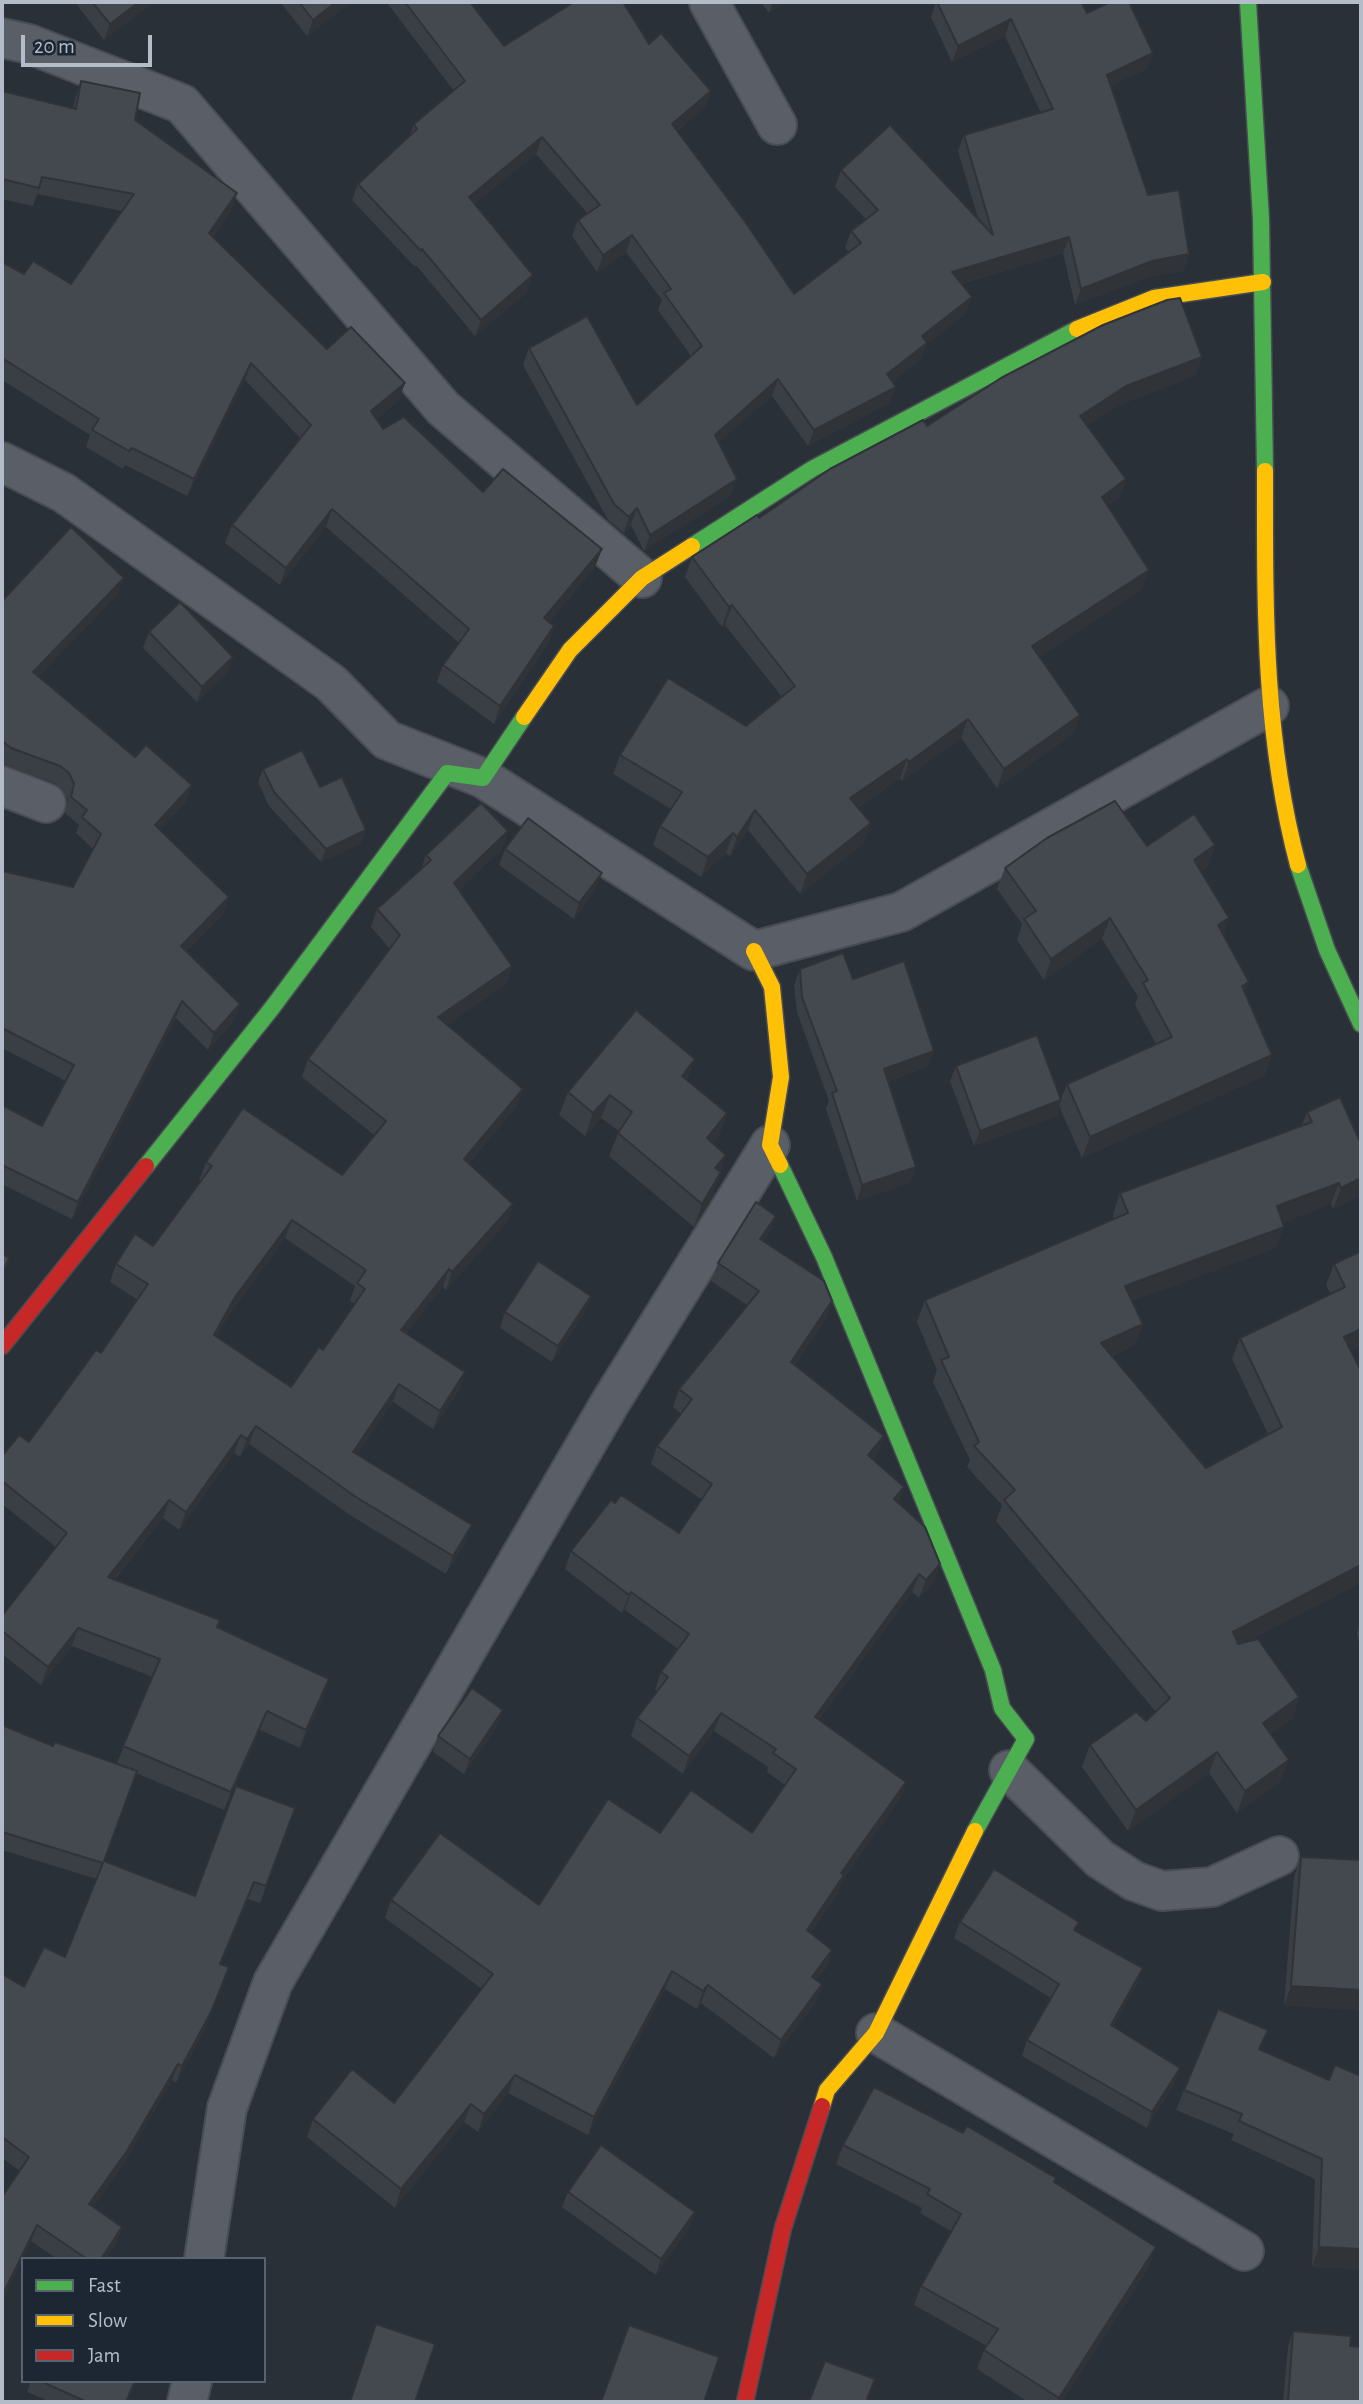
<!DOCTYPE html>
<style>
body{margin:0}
#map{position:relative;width:1363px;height:2404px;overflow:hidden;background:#2a3038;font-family:"Alegreya Sans",sans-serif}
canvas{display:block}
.frame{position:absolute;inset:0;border:4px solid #b4bcc9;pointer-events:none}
.legend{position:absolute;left:21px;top:2257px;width:245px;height:126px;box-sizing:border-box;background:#1d2633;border:2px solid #59626f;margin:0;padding:9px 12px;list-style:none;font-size:21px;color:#b4bcc9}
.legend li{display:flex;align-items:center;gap:14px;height:35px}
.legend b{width:35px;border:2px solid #59626f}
.scale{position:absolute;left:21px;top:35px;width:131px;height:32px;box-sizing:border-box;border:4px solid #b4bcc9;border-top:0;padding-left:9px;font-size:21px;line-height:24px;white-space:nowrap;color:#b4bcc9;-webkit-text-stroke:5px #1d2633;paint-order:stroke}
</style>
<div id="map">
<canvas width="1363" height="2404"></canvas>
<div class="frame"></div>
<ul class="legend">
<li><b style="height:9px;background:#4caf50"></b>Fast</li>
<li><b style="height:9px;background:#ffc107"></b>Slow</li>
<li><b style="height:9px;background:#c62828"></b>Jam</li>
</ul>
<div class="scale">20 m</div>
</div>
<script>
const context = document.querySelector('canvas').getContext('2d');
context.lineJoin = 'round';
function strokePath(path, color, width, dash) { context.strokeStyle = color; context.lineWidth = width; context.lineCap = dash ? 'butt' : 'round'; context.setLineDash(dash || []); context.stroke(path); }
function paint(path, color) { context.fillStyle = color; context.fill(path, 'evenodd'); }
const street = new Path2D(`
 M709 2 777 125
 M2 38 29 44 182 104 443 408 642 578
 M2 462 64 493 331 683 387 740 483 778 754 951 901 912 1269 706
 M2 786 46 803
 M1009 1770 1100 1859 1134 1881 1162 1891 1212 1887 1279 1856
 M876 2033 1244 2251
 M204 2259 227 2108 273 1982 610 1403 770 1145
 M187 2402 192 2381`);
const fast = new Path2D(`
 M1248 2 1261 219 1265 471
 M692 546 812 469 1077 329
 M1298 865 1327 950 1361 1024
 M780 1165 824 1257 993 1670 1002 1708 1026 1739 975 1831
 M146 1166 272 1008 447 773 483 778 524 717`);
const slow = new Path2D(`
 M1077 329 1154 298 1263 282
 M1265 471C1265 606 1263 733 1298 865
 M524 717 570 650 642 578 692 546
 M754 951 772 987 781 1077 770 1145 780 1165
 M822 2106 827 2090 876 2033 975 1831`);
const jam = new Path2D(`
 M2 1346 146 1166
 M745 2402 783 2228 822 2106`);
strokePath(street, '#484c53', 42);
strokePath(fast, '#484c53', 19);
strokePath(slow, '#484c53', 19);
strokePath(jam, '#484c53', 19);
strokePath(street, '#5a5e66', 38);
strokePath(fast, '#4caf50', 16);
strokePath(slow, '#ffc107', 16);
strokePath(jam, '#c62828', 16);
paint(new Path2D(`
 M75 2H154L104 40Z
 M280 2H351L307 36Z
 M389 2H470L504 46 649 44 711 91 705 107 677 131 794 294 849 252 845 248 851 231 866 219 835 187 841 170 978 218 958 151 964 135 1041 113 1005 36 952 62 931 17 936 2H1081L1087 13 1153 53 1147 69 1110 86 1148 195 1189 254 1183 271 1146 278 1075 305 1063 253 961 284 972 297 966 313 926 345 921 359 893 381 890 403 808 446 772 396 719 442 737 479 731 495 644 551 631 525 624 533 608 520 523 365 529 348 637 405 691 356 658 310 662 300 626 252 597 272 572 236 578 220 588 214 536 154 474 204 527 292 475 336 416 265 415 267 352 200 358 184 409 136 414 124 454 91 388 4Z
 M761 2H784L769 13Z
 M81 81 135 120 231 211 213 237 327 349 405 383 398 401 377 419 383 429 483 492 602 549 595 567 549 622 554 626 548 644 494 724 437 682 443 665 459 643 326 527 280 585 225 543 232 525 300 438 245 380 187 496 125 465 123 469 86 447 90 435 2 380V262L24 274 71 284 122 211 37 194 33 206 2 199V91L73 108 75 99Z
 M1202 357 1195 376 1119 405 1087 426 1126 479 1119 498 1108 506 1142 590 1039 657 1080 715 1073 734 997 788 961 738 902 781 900 778 858 808 871 823 864 843 800 894 748 830 730 856 726 853 701 877 653 845 660 826 671 809 613 774 620 755 746 726 782 697 725 625 722 627 685 577 692 557 759 518 927 426Z
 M118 594 38 677 135 757 192 785 186 802 160 830 229 897 223 914 186 951 240 1004 234 1021 208 1050 176 1018 72 1219 2 1184V1105L42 1126 66 1081 2 1048V871L73 887 93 849 76 833 79 825 65 813 68 800 63 790 54 783 5 765 2 762V601Z
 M149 632 233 657 227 673 197 702 143 648Z
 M263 769 320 787 361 843 321 862 269 806 258 782Z
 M1215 845 1208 866 1201 871 1229 918 1223 935 1249 982 1245 992 1272 1055 1264 1076 1082 1158 1059 1106 1056 1116 974 1146 950 1081 956 1066 1061 1099 1067 1084 1156 1044 1135 1005 1138 997 1102 939 1044 980 1017 940 1022 924 997 889 1005 868 1147 846Z
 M502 849 459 890 512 966 506 984 447 1025 523 1089 516 1107 469 1163 513 1204 507 1222 446 1290 443 1287 406 1333 459 1390 433 1429 393 1402 357 1454 465 1543 446 1574 350 1515 249 1444 240 1457 234 1453 179 1530 163 1518 114 1580 217 1628 323 1698 300 1748 260 1730 224 1810 136 1773 104 1861 195 1896 295 1808 260 1903 248 1899 221 1964 229 1967 205 2029 176 2083 172 2080 121 2168 93 2207 122 2227 116 2243 106 2259H57L31 2241 2 2301V2197L20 2171 2 2158V1974L24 1987 65 1957 97 1879 2 1850V1725L53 1746 117 1763 153 1677 72 1646 41 1685 2 1654V1616L56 1547 2 1504V1456L29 1442 101 1353 138 1300 110 1282 116 1264 153 1246 201 1181 199 1180 206 1162 342 1175 374 1135 302 1077 308 1059 390 949 371 927 377 909 421 870 426 855ZM285 1238 355 1286 350 1301 354 1304 323 1350 291 1387 217 1336 229 1315Z
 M505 849 596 889 574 919 499 865Z
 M800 969 853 979 928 1067 888 1081 916 1167 910 1183 857 1201 826 1109 829 1101 797 1012 794 985Z
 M688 1081 727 1113 719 1136 713 1143 720 1172 713 1195 694 1227 609 1156 619 1131 601 1118 585 1136 559 1115 568 1092Z
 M1307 1112 1361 1144V1196L1333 1209 1331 1204 1282 1223 1276 1248 1132 1301 1143 1324 1135 1345 1112 1356 1206 1468 1268 1434 1232 1359 1240 1338 1331 1294 1326 1285 1334 1264 1361 1251V1346L1351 1351 1361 1371V1583L1246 1642 1299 1697 1292 1719 1271 1734 1281 1781 1237 1813 1209 1773 1128 1831 1082 1767 1090 1745 1146 1721 1156 1712 996 1521 1002 1505 967 1467 970 1460 933 1382 937 1370 917 1322 925 1300 1114 1219 1113 1214 1120 1193 1302 1125Z
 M769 1234 764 1241 832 1301 826 1319 795 1365 884 1436 877 1455 873 1460 898 1503 934 1582 919 1598 912 1592 819 1720 906 1782 899 1800 842 1881 838 1894 810 1933 832 1950 826 1968 817 1980 822 1984 816 2002 774 2058 701 2003 697 2009 665 1989 588 2135 508 2093 478 2132 464 2122 395 2208 307 2137 313 2119 394 2103 482 1989 385 1918 391 1900 539 1905 660 1833H752L785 1785 767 1772 768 1767 714 1731 683 1774 631 1736 637 1718 657 1692 655 1690 661 1672 678 1649 625 1610 622 1613 565 1569 571 1551 615 1503 679 1533 702 1500 651 1464 657 1446 681 1414 673 1407 679 1389 747 1305 711 1281 718 1263Z
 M505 1312H585L552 1362 500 1328Z
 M1361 1620V1653L1357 1633Z
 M503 1710 498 1725 464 1774 433 1752 438 1736Z
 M1301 1857 1361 1860 1284 2006 1294 1877Z
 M960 1922 1076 1931 1137 1984 1113 2027 1180 2068 1174 2084 1147 2128 1022 2056 1027 2040 1051 1998 954 1938Z
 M1260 2050 1329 2080 1361 2076V2269L1312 2267 1315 2179 1231 2140 1234 2134 1176 2110 1184 2090Z
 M843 2145 1055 2182 1149 2267 1062 2402H1028L977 2369 984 2350 987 2346 914 2305 921 2286 951 2231 920 2213 922 2208 836 2164Z
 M568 2192 695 2212 689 2228 656 2275 562 2207Z
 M1293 2331 1350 2346 1361 2402H1283L1288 2347Z
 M31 2381H136L127 2402H51L27 2392Z`), '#3a3f45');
paint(new Path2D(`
 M139 2H154L104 40 110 24Z
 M336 2H351L307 36 313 20Z
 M773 2H784L769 13Z
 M1011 19 1005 36 952 62 958 46Z
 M1153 53 1147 69 1101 91 1107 75Z
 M711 91 705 107 666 140 672 124Z
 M542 137 536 154 463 213 469 197Z
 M237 193 231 211 203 251 209 233Z
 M632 235 626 252 597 272 603 255Z
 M1069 237 1063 253 946 288 952 272Z
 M1189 254 1183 271 1146 278 1075 305 1081 289 1152 261Z
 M533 275 527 292 475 336 481 320Z
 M972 297 966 313 926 345 921 359 881 390 887 374 922 336Z
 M1202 357 1195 376 1119 405 1073 435 1080 416 1126 386Z
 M251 363 245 380 187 496 194 479Z
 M778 379 772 396 709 451 715 435Z
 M405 383 398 401 365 429 371 411Z
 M896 387 890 403 808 446 814 430Z
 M737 479 731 495 644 551 650 535Z
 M1126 479 1119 498 1095 516 1102 497Z
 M637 508 631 525 624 533 629 517Z
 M332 509 326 527 280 585 286 568Z
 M602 549 595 567 537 636 544 618Z
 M1149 570 1142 590 1025 666 1032 646Z
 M124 578 118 594 27 689 33 672Z
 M732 605 725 625 722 627 729 607Z
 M554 626 548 644 494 724 500 706Z
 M233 657 227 673 197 702 202 687Z
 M1080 715 1073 734 997 788 1004 769Z
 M968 719 961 738 902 781 909 762Z
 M907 759 900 778 843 818 850 798Z
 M192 785 186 802 149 842 155 825Z
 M755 810 748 830 730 856 737 837Z
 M871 823 864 843 800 894 807 874Z
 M366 830 361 843 321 862 326 849Z
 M508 831 502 849 448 901 454 883Z
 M733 833 726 853 701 877 708 857Z
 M1215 845 1208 866 1186 881 1194 860Z
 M602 873 596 889 574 919 579 903Z
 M229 897 223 914 175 962 181 946Z
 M1110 918 1102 939 1044 980 1051 959Z
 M1229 918 1222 939 1218 925Z
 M512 966 506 984 431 1036 438 1017Z
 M1249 982 1241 1003 1242 986Z
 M182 1001 176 1018 72 1219 78 1202Z
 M240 1004 234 1021 208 1050 214 1033Z
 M934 1051 928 1067 878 1084 884 1069Z
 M1272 1055 1264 1076 1082 1158 1090 1137Z
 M695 1059 687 1082 682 1076Z
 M523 1089 516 1107 457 1177 464 1159Z
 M610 1095 601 1118 585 1136 593 1113Z
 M1061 1100 1056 1116 974 1146 980 1131Z
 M727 1113 719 1136 698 1161 707 1138Z
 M726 1155 718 1178 715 1168Z
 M916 1167 910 1183 857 1201 862 1185Z
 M721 1172 713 1195 694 1227 702 1204Z
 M1361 1178V1196L1333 1209 1341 1188Z
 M1339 1183 1331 1204 1269 1228 1277 1206Z
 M513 1204 507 1222 446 1290 452 1272Z
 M776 1216 769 1234 754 1257 760 1239Z
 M292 1220 285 1238 229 1315 208 1353 214 1335 235 1297Z
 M1284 1227 1276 1248 1117 1307 1125 1286Z
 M449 1269 443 1287 395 1348 401 1330Z
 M591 1296 585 1312 552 1362 558 1346Z
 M832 1301 826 1319 785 1380 791 1362Z
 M1143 1324 1135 1345 1093 1364 1101 1343Z
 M1361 1329V1346L1336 1359 1344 1337Z
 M465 1372 459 1390 433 1429 440 1411Z
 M399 1384 393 1402 346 1470 353 1452Z
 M256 1426 249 1444 240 1457 247 1439Z
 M241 1435 234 1453 179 1530 186 1512Z
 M884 1436 877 1455 862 1473 868 1455Z
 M904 1487 898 1505 894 1499Z
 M169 1500 163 1518 101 1595 108 1577Z
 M472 1525 465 1543 446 1574 453 1556Z
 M940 1564 934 1582 919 1598 926 1580Z
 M1361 1565V1583L1226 1653 1233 1632Z
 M919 1574 912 1592 808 1735 815 1717Z
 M631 1592 625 1610 622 1613 629 1595Z
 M78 1628 72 1646 41 1685 48 1667Z
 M329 1679 323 1698 300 1748 306 1730Z
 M1299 1697 1292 1719 1256 1745 1263 1723Z
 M503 1710 498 1725 464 1774 470 1759Z
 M267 1711 260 1730 224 1810 231 1792Z
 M721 1713 714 1731 683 1774 689 1756Z
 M1217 1752 1209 1773 1128 1831 1136 1810Z
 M1289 1760 1281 1781 1237 1813 1245 1791Z
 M906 1782 899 1800 842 1881 838 1894 800 1949 807 1930 841 1873Z
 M832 1950 826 1968 806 1995 812 1977Z
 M229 1967 205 2029 176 2083 182 2066Z
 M1143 1968 1137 1984 1105 2041 1111 2025Z
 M672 1971 665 1989 588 2135 594 2117Z
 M822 1984 816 2002 774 2058 781 2040Z
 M708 1985 701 2003 697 2009 703 1991Z
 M1291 1986 1361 1990V2011L1284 2006Z
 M178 2064 172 2080 121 2168 83 2221 89 2204Z
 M1180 2068 1174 2084 1147 2128 1152 2112Z
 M515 2075 508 2093 478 2132 484 2114Z
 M471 2104 464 2122 395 2208 401 2189Z
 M695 2212 689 2228 656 2275 661 2259Z
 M37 2225 31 2241 2 2301V2296Z
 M122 2227 116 2243 106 2259H101Z
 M1156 2247 1149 2267 1062 2402H1058L1059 2398Z
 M1319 2247 1361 2249V2269L1312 2267Z`), '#303338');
const building = new Path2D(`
 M92 2H139L110 24Z
 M299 2H336L313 20Z
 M405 2H470L504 46 574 2H623L649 44 661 33 711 91 672 124 746 223 794 294 861 243 851 231 878 210 841 170 890 125 993 235 964 135 1053 109 1011 19 958 46 937 2H1081L1087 13 1110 2H1129L1153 53 1107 75 1148 195 1179 190 1189 254 1152 261 1081 289 1069 237 952 272 972 297 922 336 927 343 887 374 896 387 814 430 778 379 715 435 737 479 650 535 637 508 629 517 614 504 529 348 587 316 637 405 702 346 664 293 671 289 632 235 603 255 578 220 600 205 542 137 469 197 533 275 481 320 422 249 421 251 358 184 417 129 414 124 465 81Z
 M81 81 140 93 135 120 237 193 209 233 327 349 351 327 405 383 371 411 383 429 404 417 483 492 503 469 602 549 544 618 554 626 500 706 443 665 469 629 332 509 286 568 232 525 311 425 251 363 194 479 132 448 129 451 92 430 99 419 2 358V262L24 274 33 261 71 284 134 194 42 177 39 188 2 179V91L76 109Z
 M1180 298 1202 357 1126 386 1080 416 1126 479 1102 497 1149 570 1032 646 1080 715 1004 769 968 719 909 762 907 759 850 798 871 823 807 874 755 810 737 837 733 833 708 857 660 826 682 792 620 755 668 678 746 726 795 686 732 605 729 607 692 557 757 515 759 518 830 469 923 420 927 426 1001 378 1103 325 1167 300Z
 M71 527 124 578 33 672 135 757 146 745 192 785 155 825 229 897 181 946 240 1004 214 1033 182 1001 78 1202 2 1165V1105L42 1126 74 1065 2 1028V871L73 887 101 834 82 817 87 810 71 797 74 784 69 773 60 766 11 748 2 741V601Z
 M180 602 233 657 202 687 149 632Z
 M302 750 320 787 342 777 366 830 326 849 274 792 263 769Z
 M1115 801 1147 846 1194 814 1215 845 1194 860 1229 918 1218 925 1249 982 1242 986 1272 1055 1090 1137 1067 1084 1172 1037 1143 983 1148 980 1110 918 1051 959 1024 919 1036 911 1005 868 1047 838Z
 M481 803 508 831 454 883 512 966 438 1017 523 1089 464 1159 513 1204 452 1272 449 1269 401 1330 465 1372 440 1411 399 1384 353 1452 472 1525 453 1556 356 1497 256 1426 247 1439 241 1435 186 1512 169 1500 108 1577 220 1620 217 1627 329 1679 306 1730 267 1711 231 1792 123 1746 160 1659 78 1628 48 1667 2 1631V1616L67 1533 2 1481V1456L19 1435 29 1442 96 1350 101 1353 148 1284 116 1264 135 1234 153 1246 212 1166 206 1162 243 1108 342 1175 386 1121 308 1059 400 935 377 909 431 860 426 855ZM292 1220 366 1270 357 1283 365 1289 323 1350 319 1347 291 1387 214 1335 235 1297Z
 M528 818 602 873 579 903 505 849Z
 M843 953 853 979 904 961 934 1051 884 1069 916 1167 862 1185 832 1093 837 1091 802 997 800 969Z
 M636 1010 695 1059 682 1076 727 1113 707 1138 726 1155 715 1168 721 1172 702 1204 618 1133 632 1112 610 1095 593 1113 568 1092Z
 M1037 1035 1061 1100 980 1131 956 1066Z
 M1340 1097 1361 1144V1178L1341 1188 1339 1183 1277 1206 1284 1227 1125 1286 1143 1324 1101 1343 1206 1468 1282 1427 1240 1338 1345 1287 1334 1264 1361 1251V1329L1344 1337 1361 1371V1565L1233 1632 1238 1644 1258 1639 1299 1697 1263 1723 1289 1760 1245 1791 1217 1752 1136 1810 1090 1745 1136 1712 1146 1721 1170 1698 1004 1500 1015 1490 974 1446 979 1442 941 1360 949 1357 925 1300 1128 1213 1120 1193 1312 1122 1307 1112Z
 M756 1202 776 1216 760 1239 824 1281 832 1301 791 1362 884 1436 868 1455 904 1487 894 1499 925 1527 940 1564 926 1580 919 1574 815 1717 906 1782 841 1873 844 1875 807 1930 832 1950 812 1977 822 1984 781 2040 708 1985 703 1991 672 1971 594 2117 515 2075 484 2114 471 2104 401 2189 313 2119 352 2069 394 2103 493 1974 391 1900 440 1833 539 1905 608 1799 660 1833 691 1790 752 1833 796 1769 773 1753 776 1749 721 1713 689 1756 637 1718 668 1677 661 1672 689 1634 631 1592 629 1595 571 1551 611 1500 615 1503 621 1495 679 1533 712 1484 657 1446 692 1399 679 1389 759 1291 718 1263Z
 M2 1254 9 1258 2 1274Z
 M538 1261 591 1296 558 1346 505 1312Z
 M472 1688 503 1710 470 1759 438 1736Z
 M2 1725 53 1746 55 1742 137 1771 104 1861 195 1896 236 1786 295 1808 266 1886 254 1882 220 1964 229 1967 211 2012 182 2066 178 2064 127 2151 89 2204 122 2227 101 2259H87L37 2225 2 2296V2197L29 2157 2 2137V1974L24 1987 44 1947 65 1957 103 1863 2 1832Z
 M1301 1857 1361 1860V1990L1291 1986Z
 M994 1869 1079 1922 1074 1930 1143 1968 1111 2025 1180 2068 1152 2112 1027 2040 1059 1984 960 1922Z
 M1218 2009 1268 2030 1259 2049 1329 2080 1335 2065 1361 2076V2249L1319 2247 1322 2159 1239 2121 1242 2114 1184 2090Z
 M874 2087 963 2133 967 2126 1056 2178 1054 2182 1156 2247 1059 2398 984 2350 998 2329 921 2286 961 2214 927 2194 930 2189 843 2145Z
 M601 2145 695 2212 661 2259 568 2192Z
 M376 2324 435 2344 415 2402H350Z
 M629 2325 719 2357 704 2402H601Z
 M1293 2331 1351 2336 1350 2346 1361 2347V2402H1288Z
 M825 2361 875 2379 867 2399 884 2402H809Z
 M40 2381H135L126 2402H87Z`);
paint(building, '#444950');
strokePath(building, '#303338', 2);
</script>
